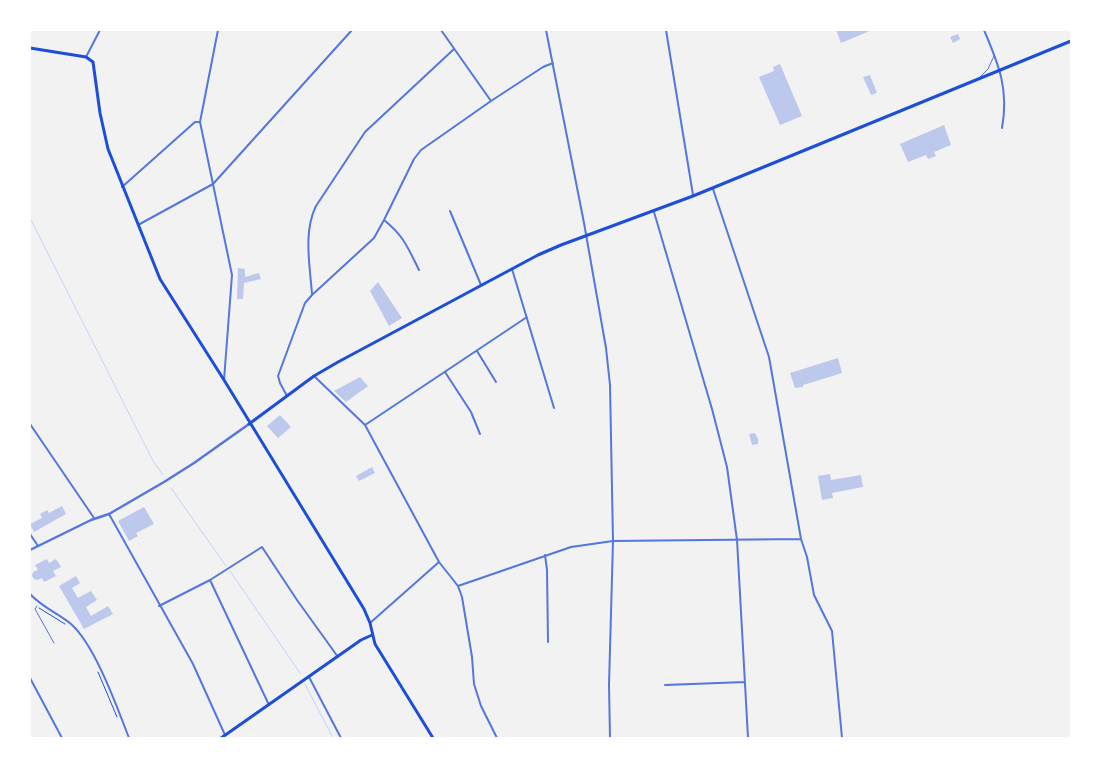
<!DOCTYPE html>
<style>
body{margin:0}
#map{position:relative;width:1101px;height:768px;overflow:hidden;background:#f2f2f2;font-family:"DM Sans",sans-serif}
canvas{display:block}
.frame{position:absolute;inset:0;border:31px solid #fff;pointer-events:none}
</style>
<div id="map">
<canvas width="1101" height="768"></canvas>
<div class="frame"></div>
</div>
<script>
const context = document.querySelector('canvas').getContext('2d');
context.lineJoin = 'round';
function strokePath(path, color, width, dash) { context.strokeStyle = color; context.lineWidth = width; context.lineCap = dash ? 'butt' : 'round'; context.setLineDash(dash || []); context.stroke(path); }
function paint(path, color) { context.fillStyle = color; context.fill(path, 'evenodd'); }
strokePath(new Path2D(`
 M30 218 153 461 163 475
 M171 488 226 566
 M230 571 300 673
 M305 684 333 738`), '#bfd3fe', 1);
paint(new Path2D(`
 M836 30H872L841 43Z
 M958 34 960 39 953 43 950 37Z
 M780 64 802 116 780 125 759 77 774 71 773 67Z
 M870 75 877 93 871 95 863 77Z
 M944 125 951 145 934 152 936 156 928 159 926 155 908 162 900 144Z
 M238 268 245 269V277L259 273 261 279 244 283 243 299H237Z
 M378 282 402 318 389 326 370 291Z
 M838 358 842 373 803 385V387L795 388 790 373Z
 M360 377 368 386 346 402 334 391Z
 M280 415 291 427 278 438 267 426Z
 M755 433 758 439V444L752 445 749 434Z
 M372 467 375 473 359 481 356 476Z
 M830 474 831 480 861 475 863 487 832 493 833 498 822 500 818 476Z
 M62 506 66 514 34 532 30 524 42 518 40 514 47 510 49 513Z
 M144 507 154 524 136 533 138 536 129 541 118 521Z
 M47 559 49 563 56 559 61 567 53 571 56 576 44 582 42 578 37 580 34 579 32 576 33 572 38 570 35 565Z
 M76 576 80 583 72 588 78 598 91 591 97 600 86 607 91 616 108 606 113 614 84 629 59 586Z`), '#bdc9ec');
strokePath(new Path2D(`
 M39 608 65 624
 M98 672 117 717`), '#1d4ed8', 1);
strokePath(new Path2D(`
 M980 77 988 69 994 56`), '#5277de', 1);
strokePath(new Path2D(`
 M37 606 35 609 54 643`), '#5277de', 1);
strokePath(new Path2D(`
 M218 30 200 122 232 275 224 380
 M441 30 491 101
 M546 30 584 223 606 348 610 385 613 541 609 685 610 738
 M666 30 693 195
 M984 30C999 65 1009 90 1002 128
 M86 57 100 30
 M122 187 195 122H200
 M713 189 769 357 801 539 807 557 814 595 832 631 842 738
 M450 211 481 285
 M654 212 712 409 727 467 737 540 748 738
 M384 220C404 236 408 248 419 270
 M138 225 213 184 352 30
 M512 269 554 408
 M312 294C310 266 303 232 316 206L365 132 454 49
 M477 351 496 382
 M445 372 471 412 480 434
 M314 376 365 425 439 562 458 586 462 597 472 657 474 684 481 706 497 738
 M287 396 280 383 278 376 305 303 312 295 374 238 384 220 414 159 421 150 491 101 543 67 553 63
 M30 424 94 518
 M365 425 527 317
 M109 514 193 664 225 735
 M30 534 38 546
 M545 555 547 570 548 642
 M210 580 269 705
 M458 586 571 547 613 541 801 539
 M30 594C43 608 58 613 71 624 95 645 117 707 129 738
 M159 606 210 580 262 547 297 600 338 657
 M370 623 439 562
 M309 677 341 738
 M30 678 62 738
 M665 685 745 682`), '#5277de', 2);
strokePath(new Path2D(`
 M30 550 91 520 109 514 164 482 194 463 249 424`), '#5277de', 2.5);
strokePath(new Path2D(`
 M30 48 86 57 93 62 100 113 108 149 160 279 224 380 364 609 370 623 375 644 433 738
 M249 424 314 376 338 362 538 255 561 245 693 196 1071 41
 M221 738 361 640 372 635`), '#1d4ed8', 3);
</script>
